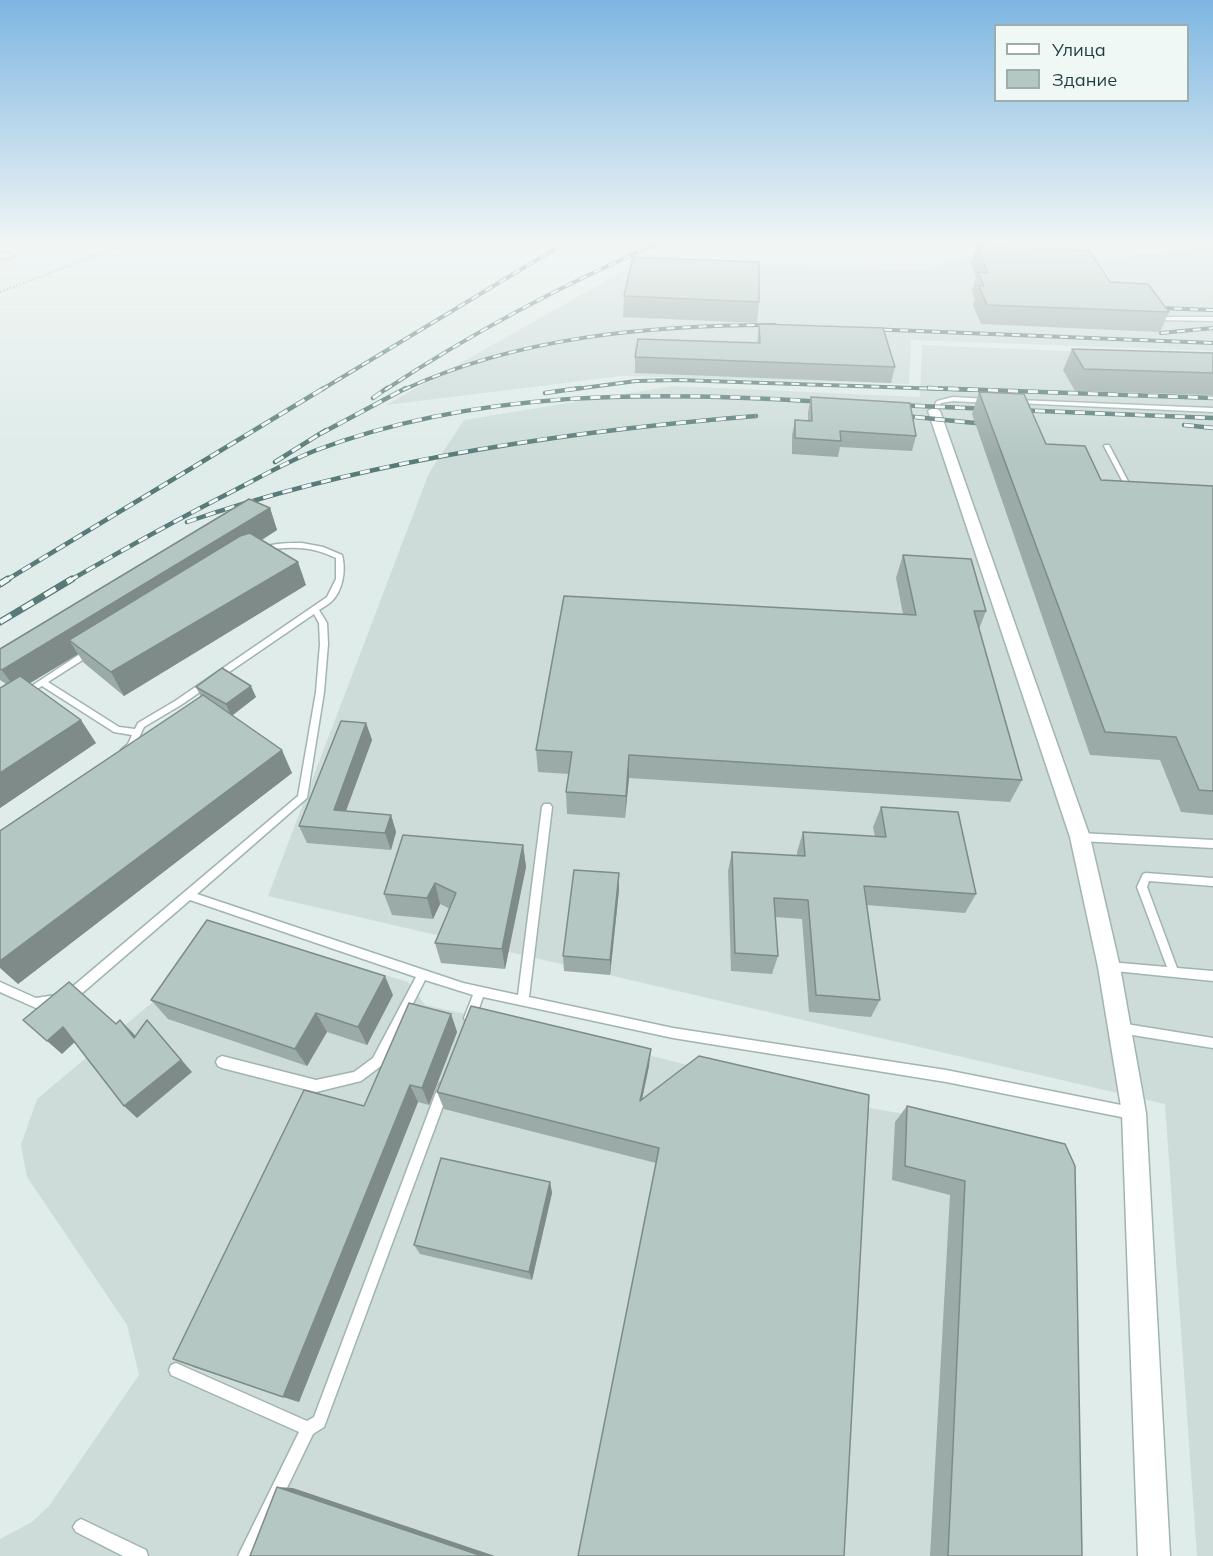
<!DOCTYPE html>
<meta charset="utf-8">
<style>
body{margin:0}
#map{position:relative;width:1213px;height:1556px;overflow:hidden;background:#dfece9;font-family:Mulish,sans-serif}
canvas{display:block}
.legend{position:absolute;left:994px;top:24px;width:195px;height:78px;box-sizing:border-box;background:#f0f8f6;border:2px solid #9caeac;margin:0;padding:8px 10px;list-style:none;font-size:18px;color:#1e3e3d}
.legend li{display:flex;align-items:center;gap:12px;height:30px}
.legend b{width:30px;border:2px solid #9caeac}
</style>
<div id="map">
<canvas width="1213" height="1556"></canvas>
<ul class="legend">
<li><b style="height:8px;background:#fff"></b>Улица</li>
<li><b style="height:16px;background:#b4c7c3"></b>Здание</li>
</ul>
</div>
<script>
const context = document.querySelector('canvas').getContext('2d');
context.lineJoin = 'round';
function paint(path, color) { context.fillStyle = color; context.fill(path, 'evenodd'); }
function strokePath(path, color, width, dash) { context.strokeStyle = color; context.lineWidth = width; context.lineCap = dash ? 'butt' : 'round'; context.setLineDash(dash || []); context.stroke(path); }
paint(new Path2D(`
 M1213 247V351L911 340 909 384 622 376 386 405 641 261 920 270 969 257 1083 261Z
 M922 345 1213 357V1556H1197L1165 1104 268 896 429 473 464 420 673 386 920 397Z
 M231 928 408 982 425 1005 644 1054 826 1100 1042 1139 1072 1556H0V1539L32 1522 49 1506 139 1375 127 1325 27 1177 21 1145 37 1099 191 970Z`), '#cddcd9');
const lane = new Path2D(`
 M1165 317H1213V321L1163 320 1162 319Z
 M953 397 989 399 992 401 989 403 953 401 941 403 936 412 931 411 937 401Z
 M1018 400 1213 408V412L1016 403 1015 402Z
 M1105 445H1109L1130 485 1136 486V488H1126L1104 446Z
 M302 543 323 547 342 555C346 570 343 591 331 602 328 605 323 607 319 610L327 623 328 644 324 692 307 798 197 894 463 983 518 995 542 807 544 804H550L552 807 529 997 673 1028 946 1070 1131 1107 1135 1109 1137 1113 1135 1117 1131 1119 946 1082 673 1038 483 997 474 1022 470 1023 466 1022 464 1018 473 995 425 980 381 1066 361 1081 316 1092 222 1068 218 1066 216 1062 218 1058 222 1056 316 1080 354 1072 373 1058 416 977 190 900 73 1001 69 1002 65 1001 64 997 65 993 298 796 316 692 320 644 319 623 314 614 181 705 144 727 134 748 125 753 121 750 128 744 132 735 114 732 42 686 25 696 21 693 86 650H92L93 652 92 654 48 682 119 727 135 729 138 723 175 701 327 597 336 579V558C311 546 289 546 263 551L259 549C272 543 288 543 302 543Z
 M1080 833 1213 840V848L1080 841 1077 840 1075 837 1077 834Z
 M1146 873 1213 878V886L1149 881 1147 887 1177 968 1213 971V981L1105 970 1104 967 1105 964 1109 962 1167 967 1137 887 1143 874Z
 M0 982 36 998 56 995 60 996 61 1000 60 1004 36 1008 0 992Z
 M1120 1023 1213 1038V1048L1120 1033 1116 1032 1114 1028 1116 1024Z
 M444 1081 448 1083 450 1087 324 1427 313 1434 254 1556H238L299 1432 171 1375 169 1370 171 1365 176 1363 307 1421 314 1417 438 1087 440 1083Z
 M81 1519 146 1550 148 1556H123L76 1532 73 1527 76 1522Z`);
const street = new Path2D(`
 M0 252 11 254 13 256 8 259 0 258Z
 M934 407 940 411 1090 837 1120 967 1146 1113 1170 1556H1138L1122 1113 1098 967 1070 837 928 411Z`);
strokePath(lane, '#a1b4b2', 3);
strokePath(street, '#a1b4b2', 3);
strokePath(new Path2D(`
 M0 292 123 245 126 241`), '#7bb4ae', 2, [1.5, 2]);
paint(lane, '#fff');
paint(street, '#fff');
const railFar2 = new Path2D(`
 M1158 308 1213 310
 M868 329 1213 343
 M1161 333 1213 328
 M321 390 568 241
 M385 390C473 332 566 283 663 241
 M403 390C517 337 650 325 775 325
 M568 390 636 381 678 380 973 390`);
const railFar1 = new Path2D(`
 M928 388 1213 398
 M545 393 580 388
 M373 398 387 388
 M895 405 991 409
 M1015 410 1213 418
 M895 415 975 423
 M1184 425 1213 428
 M320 434 406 388
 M275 462 326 430
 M187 522C365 460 568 431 756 416
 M5 581 324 388
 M69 581C124 549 180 518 237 489 262 476 287 462 314 451 478 389 654 391 826 402`);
const rail = new Path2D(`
 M0 584 8 579
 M0 622 72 579`);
strokePath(railFar2, '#587a78', 4);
strokePath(railFar1, '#587a78', 4.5);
strokePath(rail, '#587a78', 7);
strokePath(railFar2, '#f0f8f6', 2, [8]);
strokePath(railFar1, '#f0f8f6', 3, [10]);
strokePath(rail, '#f0f8f6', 4.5, [13]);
paint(new Path2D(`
 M977 246 1110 282 1169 312 1160 332 981 324 973 305 975 299 972 291 976 277 971 264Z
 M624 296 759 302 757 323 623 317Z
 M759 324 895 367 891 383 635 373V357L757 343Z
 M1072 349 1213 353V395L1075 391 1063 370Z
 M979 392 1046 444 1101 480 1213 486V815L1181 812 1160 760 1090 755 972 414Z
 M811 397 916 436 912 451 840 447 838 457 792 454V435L795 420 808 421V412Z
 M270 508 277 530 262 540 306 585 124 696 84 663 78 654 30 683 96 743 0 808V688L6 684 0 680V649Z
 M903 555 986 611 979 629 1022 780 1010 802 629 778 625 818 567 814 566 792 569 774 538 772 536 750 903 614 896 578Z
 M196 687 256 697 232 716 292 773 18 984 201 697Z
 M366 723 372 740 346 811 391 815 396 832 391 850 307 843 299 826Z
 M881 807 976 894 965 913 867 905 880 1000 871 1017 809 1012 802 919 775 917 778 956 772 974 731 971 728 871 732 852 797 856V852L803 832 875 837 873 827Z
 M523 845 526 867 505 969 441 963 435 943 450 909 440 904 433 919 392 915 384 894Z
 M619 890 610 975 564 971 563 956Z
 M393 995 367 1045 327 1032 307 1066 168 1019 151 1000Z
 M451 1014 457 1032 429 1105 418 1102 299 1402 193 1367Z
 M649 1066 642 1099 844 1556 656 1163 444 1109 437 1092Z
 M907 1106 1065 1144 1082 1556H930L950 1195 892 1180 895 1122Z
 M550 1182 552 1193 532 1280 420 1254 414 1245Z`), '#9baba8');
paint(new Path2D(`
 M270 508 277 530 83 651 69 640 78 654 17 691 2 670Z
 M298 562 306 585 124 696 111 672Z
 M251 686 256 697 231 716 226 704Z
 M81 720 96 743 0 808V773Z
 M366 723 372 740 340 827 334 810Z
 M282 750 292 773 18 984 0 968V961Z
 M629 755V778L625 818 626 796Z
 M391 815 396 832 391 850 385 833Z
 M523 845 526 867 505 969 502 949Z
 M619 873V890L610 975V960Z
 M435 883 440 904 433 919 427 898Z
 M385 976 393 995 367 1045 358 1027Z
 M316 1013 327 1032 307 1066 295 1049Z
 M451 1014 457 1032 429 1105 422 1088Z
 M120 1020 133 1033 147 1050 134 1038Z
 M147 1020 192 1072 137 1118 124 1106Z
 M63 1027 77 1040 62 1054 47 1041Z
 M651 1049 649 1066 638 1118 640 1101Z
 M410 1085 418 1102 299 1402 283 1397Z
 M550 1182 552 1193 532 1280 529 1272Z
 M277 1487 293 1488 495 1556H482Z`), '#7e8b88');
const building = new Path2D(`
 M977 246 1089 250 1110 282 1148 284 1169 312 987 305 979 286H984L978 272 988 273Z
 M633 257 759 262V302L624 296Z
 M759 324 883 328 895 367 635 357 638 339 760 343Z
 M1072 349 1213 353V373L1084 369Z
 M979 392 1024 394 1046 444 1085 446 1101 480 1213 486V791L1199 790 1176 737 1105 732Z
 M811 397 910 403 916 436 840 431 841 441 795 438V420L812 421Z
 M249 499 270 508 2 670 0 669V649Z
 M250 533 298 562 111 672 69 640 240 536Z
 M903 555 971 559 986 611H974L1022 780 629 755 626 796 566 792 572 752 536 750 564 596 916 615Z
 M222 668 251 686 226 704 196 687Z
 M20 676 81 720 0 773V688Z
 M203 695 282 750 0 961V831Z
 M341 721 366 723 334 810 391 815 385 833 299 826Z
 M881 807 958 812 976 894 864 886 880 1000 816 995 808 900 774 898 778 956 735 953 732 852 805 856 803 832 886 837Z
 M403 835 523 845 502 949 435 943 456 893 435 883 427 898 384 894Z
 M574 870 619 873 610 960 563 956Z
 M207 920 385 976 358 1027 316 1013 295 1049 151 1000Z
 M69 982 116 1024 120 1020 134 1038 147 1020 181 1060 124 1106 63 1027 47 1041 23 1020Z
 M409 1003 451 1014 422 1088 410 1085 283 1397 173 1359 304 1090 364 1106Z
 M471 1006 651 1049 640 1101 699 1056 869 1095 844 1556H578L659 1148 437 1092Z
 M907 1106 1065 1144 1075 1166 1082 1556H948L965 1181 905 1166Z
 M441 1158 550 1182 529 1272 414 1245Z
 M277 1487 482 1556H250Z`);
paint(building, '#b4c7c3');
strokePath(building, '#7e8b88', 1.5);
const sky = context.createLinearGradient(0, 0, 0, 459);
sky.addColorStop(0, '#7eb6e2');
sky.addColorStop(0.53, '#f1f6f5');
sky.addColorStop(1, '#f1f6f500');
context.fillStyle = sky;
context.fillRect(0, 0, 1213, 459);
</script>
